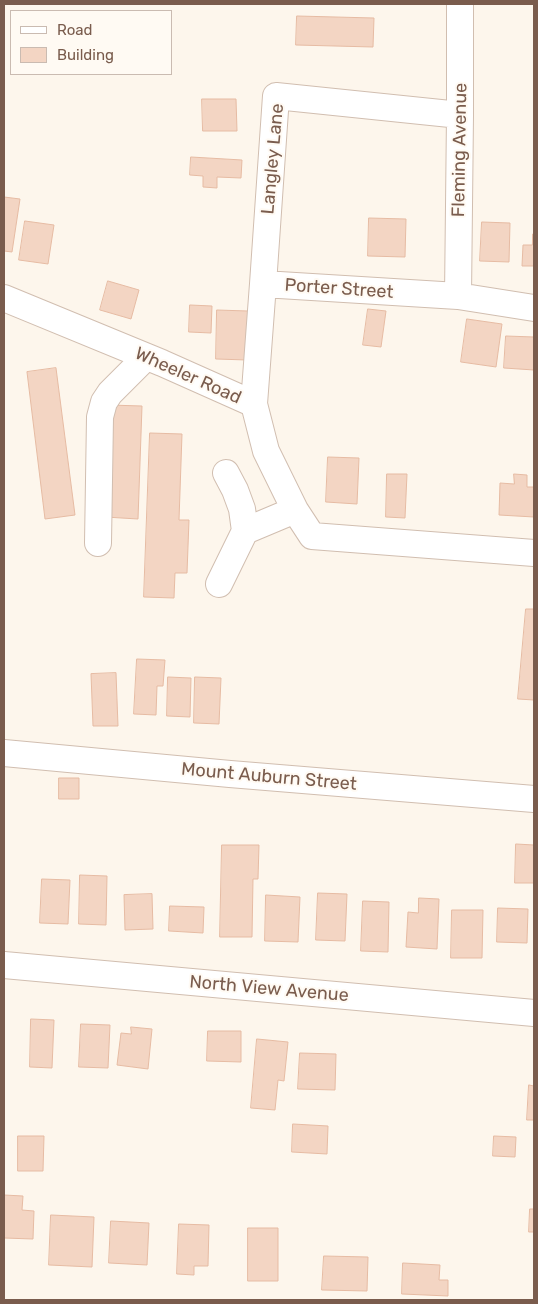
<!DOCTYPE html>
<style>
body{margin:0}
#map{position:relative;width:538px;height:1304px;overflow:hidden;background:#fdf6ec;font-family:Rubik,sans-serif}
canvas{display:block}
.frame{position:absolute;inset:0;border:5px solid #7a5c4d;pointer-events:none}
.legend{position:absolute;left:10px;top:10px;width:162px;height:65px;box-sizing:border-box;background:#fffaf3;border:1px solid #cabbb1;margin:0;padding:6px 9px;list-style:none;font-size:15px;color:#7a5c4d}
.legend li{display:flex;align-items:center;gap:10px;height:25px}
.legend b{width:25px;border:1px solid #cabbb1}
</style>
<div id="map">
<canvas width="538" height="1304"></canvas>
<div class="frame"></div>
<ul class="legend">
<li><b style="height:6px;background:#fff"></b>Road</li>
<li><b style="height:14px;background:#f3d5c3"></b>Building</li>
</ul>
</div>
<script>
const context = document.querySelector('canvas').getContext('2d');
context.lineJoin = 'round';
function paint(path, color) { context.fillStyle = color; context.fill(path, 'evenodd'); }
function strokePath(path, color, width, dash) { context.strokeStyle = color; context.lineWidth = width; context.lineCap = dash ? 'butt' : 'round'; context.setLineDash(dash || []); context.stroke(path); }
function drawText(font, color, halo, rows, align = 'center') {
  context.font = font + ' Rubik,sans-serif'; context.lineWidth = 4; context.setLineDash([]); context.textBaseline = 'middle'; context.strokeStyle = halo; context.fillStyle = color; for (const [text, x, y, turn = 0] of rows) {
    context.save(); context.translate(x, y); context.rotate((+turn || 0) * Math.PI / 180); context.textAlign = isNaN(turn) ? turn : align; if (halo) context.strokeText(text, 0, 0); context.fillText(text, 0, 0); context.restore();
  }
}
const building = new Path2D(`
 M297 16 374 18 373 47 296 45Z
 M202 99H236L237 131H203Z
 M191 157 242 160 241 178 217 177V188L203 187V176L190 175Z
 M4 197 20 199 12 252 4 251Z
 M369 218 406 219 405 257 368 256Z
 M25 221 54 225 48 264 19 260Z
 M482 222 510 223 509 262 480 261Z
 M533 234H534V266H522L523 245H532Z
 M108 281 139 290 131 319 100 310Z
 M190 305 212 306 211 333 189 332Z
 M368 309 386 311 381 347 363 345Z
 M217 310 248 311 247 360 216 359Z
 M467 319 502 324 496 367 461 362Z
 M506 336 534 337V370L504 368Z
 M56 368 75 515 45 519 27 372Z
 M109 405 142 406 138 519 105 517Z
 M150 433 182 434 179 520H189L187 573H175L174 598 144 597Z
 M328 457 359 458 357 504 326 502Z
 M387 474H407L405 518 386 517Z
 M514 474 527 475V487H534V517L499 515 500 483 514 484Z
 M526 609H534V700L518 699Z
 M137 659 165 660 163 686H157L156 715 134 714Z
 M116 673 118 726H93L91 674Z
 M168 677 191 678 190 717 167 716Z
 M195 677 221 678 219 724 194 723Z
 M59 778H79V799H59Z
 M516 844 534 845V883H515Z
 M222 845H259L258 879H253L252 937H220Z
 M80 875 107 876 106 925 79 924Z
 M42 879 70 880 68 924 40 923Z
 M318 893 347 894 345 941 316 940Z
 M152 894 153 929 125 930 124 895Z
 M266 895 300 897 298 942 265 941Z
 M419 898 439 899 437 949 406 947 408 912 418 913Z
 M363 901 389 902 388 952 361 951Z
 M170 906 204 907 203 933 169 931Z
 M498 908 528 909 527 943 497 942Z
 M452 910H483L482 958H451Z
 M31 1019 54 1020 52 1068 30 1067Z
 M81 1024 110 1025 108 1068 79 1067Z
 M131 1027 152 1029 148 1069 117 1065 121 1033 131 1034Z
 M208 1031H241V1062L207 1061Z
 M257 1039 288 1042 284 1081 278 1080 275 1110 251 1108Z
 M300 1053 336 1054 335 1090 298 1089Z
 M529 1085 534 1086V1120H527Z
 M293 1124 328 1126 327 1154 292 1152Z
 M18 1136H44L43 1171H18Z
 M494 1136 516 1137 515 1157 493 1156Z
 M4 1195 23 1196 22 1210 34 1211 33 1239 4 1238Z
 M530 1209H534V1232H529Z
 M51 1215 94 1217 92 1267 49 1265Z
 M111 1221 149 1223 147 1265 109 1263Z
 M179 1224 209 1225 208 1266H194V1275L177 1274Z
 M248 1228H278V1281H248Z
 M324 1256 368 1257 367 1291 322 1290Z
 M403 1263 440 1265 439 1280H448V1296L402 1294Z`);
paint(building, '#f3d5c3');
strokePath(building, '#e6bba3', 1);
const minor = new Path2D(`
 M460 115 276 96 263 284 254 404 266 451 295 510 312 536 534 553
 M263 284 458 296 534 308
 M458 296 460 115V4
 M4 298 162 363 254 404
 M226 473 235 490 242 509 245 531
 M98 543 100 417 104 402 110 393 146 357
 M219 584 245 531 295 510
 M4 753 230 774 534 799
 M4 965 534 1013`);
strokePath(minor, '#d1beb0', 28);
strokePath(minor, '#fff', 26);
drawText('18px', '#7a5c4d', '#fffaf3', [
 ["Fleming Avenue",460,150,-89],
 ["Langley Lane",273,159,-85],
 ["Porter Street",339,289,4],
 ["Wheeler Road",188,376,24],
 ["Mount Auburn Street",269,777,5],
 ["North View Avenue",269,989,5]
]);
</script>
